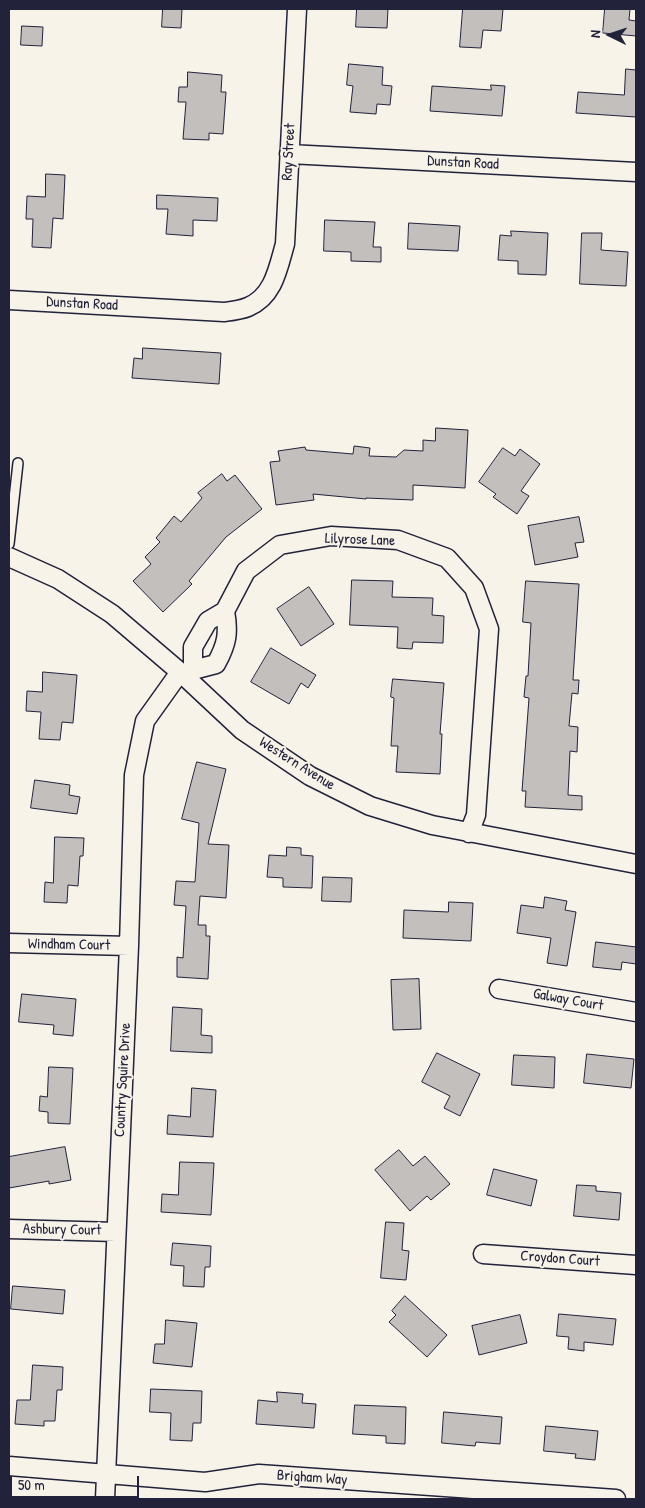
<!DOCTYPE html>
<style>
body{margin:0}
#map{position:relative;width:645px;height:1508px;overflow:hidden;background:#f7f3e8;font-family:"Patrick Hand",sans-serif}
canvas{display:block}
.frame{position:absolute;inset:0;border:10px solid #22223b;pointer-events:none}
.north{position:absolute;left:585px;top:10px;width:50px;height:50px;-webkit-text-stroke:4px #f7f3e8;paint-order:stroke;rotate:274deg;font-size:14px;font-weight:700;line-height:20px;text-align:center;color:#22223b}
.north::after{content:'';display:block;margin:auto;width:18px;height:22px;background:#22223b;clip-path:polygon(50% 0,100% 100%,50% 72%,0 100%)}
.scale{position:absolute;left:10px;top:1476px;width:129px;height:22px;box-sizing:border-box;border:2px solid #22223b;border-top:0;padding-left:6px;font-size:15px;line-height:18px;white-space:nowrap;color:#22223b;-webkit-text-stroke:4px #f7f3e8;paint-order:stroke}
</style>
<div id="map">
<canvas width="645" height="1508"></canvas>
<div class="frame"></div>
<div class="north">N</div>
<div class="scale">50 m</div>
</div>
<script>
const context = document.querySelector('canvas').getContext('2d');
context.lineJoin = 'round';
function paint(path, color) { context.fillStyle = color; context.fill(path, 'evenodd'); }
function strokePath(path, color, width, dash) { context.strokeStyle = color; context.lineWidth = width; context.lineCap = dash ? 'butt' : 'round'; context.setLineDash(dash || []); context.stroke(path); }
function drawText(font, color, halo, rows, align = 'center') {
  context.font = font + ' "Patrick Hand",sans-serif'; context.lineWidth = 4; context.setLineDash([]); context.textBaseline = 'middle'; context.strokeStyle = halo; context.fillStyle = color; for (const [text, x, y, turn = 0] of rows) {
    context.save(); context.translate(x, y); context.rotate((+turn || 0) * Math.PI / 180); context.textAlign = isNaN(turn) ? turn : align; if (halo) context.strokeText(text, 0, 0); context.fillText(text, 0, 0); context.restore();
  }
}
const building = new Path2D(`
 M163 9H182L181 28 162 27Z
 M357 9H388L387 28 356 27Z
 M463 9H503L501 31 483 30 481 48 460 47Z
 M605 9H630L629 20 636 21V36L603 33Z
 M22 26 43 27 42 46 21 45Z
 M349 64 383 67 382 85 392 86 390 105 377 104 376 114 350 112 353 86 347 85Z
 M626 69 636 70V117L576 113 578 92 624 95Z
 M188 72 222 75 221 92H226L223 134 209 133V140L183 139 186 102H178L179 87H187Z
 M491 85 505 86 502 116 430 111 432 86 491 90Z
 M46 174 65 175 63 219 53 218 51 248 32 247 33 219H26L27 196 45 197Z
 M157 195 218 198 217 221 193 220V236L166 234 168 209H157Z
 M325 220 375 222 373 247H381V262L351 261V252L324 251Z
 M409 223 460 226 458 251 408 249Z
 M511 231 548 233 546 275 518 274V261L498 260 500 235 511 236Z
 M582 233H602L601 250 628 252 626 286 580 284Z
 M143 348 221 353 219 384 132 378 134 358 142 359Z
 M436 428 468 430 465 488 413 485V500L366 498V499L313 494 314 500 276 505 270 462 280 461 278 451 305 447 306 450 353 454 354 446 370 448 369 456 396 457 404 450 423 451V440L435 441Z
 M503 448 515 456 520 449 540 464 521 491 529 496 517 514 493 497 496 494 479 482Z
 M222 474 227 481 235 475 262 509 226 537 189 581 192 584 163 612 133 581 151 564 145 557 160 542 156 538 174 516 181 522 202 498 198 493Z
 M579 517 584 542 575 543 578 557 535 565 528 526Z
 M352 580 393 581 392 597 433 598 432 615 444 616 443 643 413 642 412 649 397 648 398 627 350 625Z
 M526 581 579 584 573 680H579L578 694 572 693 569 726 578 727 577 752 570 751 568 795 582 796V810L525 807 526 791H522L529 698 524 697 526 676H528L531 623 523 622Z
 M309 587 334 624 301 646 277 609Z
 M271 648 316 675 308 688 301 683 289 704 251 682Z
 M43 672 77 675 73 723 62 722 60 740 39 739 41 712 26 711 27 691 42 692Z
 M393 679 444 683 440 734H442L440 774 396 772 398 746H391L394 698 391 697Z
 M197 762 226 769 208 844 229 845 226 898 200 896 198 925H206V936H210L208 979 177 977V957L183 958 186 906 174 905 176 881 195 882 199 823 182 819Z
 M35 780 70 785 69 795 80 797 77 814 31 808Z
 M55 837 84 838 83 856H80L78 886 68 885 67 903 44 902 45 882 53 883Z
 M287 847 301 848V855L313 856 312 888 283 887V878L267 877 269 855 286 856Z
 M323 877 352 878 351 902 322 901Z
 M545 897 567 901 565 910 576 912 567 966 547 963 551 938 517 933 521 905 543 908Z
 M449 902 473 903 471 941 403 938 404 910 448 912Z
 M596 942 636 947V964L622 962 621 970 593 967Z
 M419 979 421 1029 393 1030 391 980Z
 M22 994 76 999 73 1036 53 1034 54 1025 19 1022Z
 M173 1007 202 1009 201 1035 212 1036V1053L171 1051Z
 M437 1053 480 1074 460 1116 444 1108 450 1096 422 1082Z
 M587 1054 634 1059 631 1088 584 1083Z
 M514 1055 555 1057 554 1088 512 1085Z
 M49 1067 73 1068 70 1124 48 1123V1112L39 1111 40 1096 47 1097Z
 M192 1088 216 1090 213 1137 167 1134 168 1115 190 1117Z
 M65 1147 71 1180 49 1184V1181L9 1188V1157Z
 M399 1150 413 1166 425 1156 450 1184 431 1200 427 1196 410 1211 375 1170Z
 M180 1162 214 1163 211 1215 161 1212 162 1194 178 1195Z
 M494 1169 537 1180 531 1206 487 1195Z
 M577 1185 596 1186V1191L621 1193 619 1220 574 1216Z
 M386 1222 404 1223 402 1250 409 1251 406 1280 381 1278Z
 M173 1243 211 1246 210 1267H205L204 1287 183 1286 184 1266 171 1265Z
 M13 1286 65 1290 63 1314 11 1309Z
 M405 1296 447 1335 427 1357 389 1322 396 1315 392 1311Z
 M559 1314 616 1319 613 1345 584 1342V1351L568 1349 569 1337 557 1336Z
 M520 1315 527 1343 479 1355 472 1326Z
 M166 1320 197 1323 192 1367 153 1363 155 1344H164Z
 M33 1365 63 1367 62 1390H57L55 1421H44V1426L15 1424 17 1400H30Z
 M151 1389 202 1391 201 1423H193L192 1441 170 1440 171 1413 150 1412Z
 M277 1392 303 1394 302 1403 316 1404 314 1428 256 1424 258 1400 277 1402Z
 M355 1405 406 1407 405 1444 386 1443V1436L353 1434Z
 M444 1412 502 1417 500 1444 476 1442 475 1446 442 1443Z
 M546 1426 598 1431 595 1460 575 1458 576 1454 544 1451Z`);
paint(building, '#c2bfbd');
strokePath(building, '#22223b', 1);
const lane = new Path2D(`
 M9 544 18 463`);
const street = new Path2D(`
 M289 154 636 172
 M9 300 224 312C232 311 241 310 248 307 274 296 278 268 285 244L297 9
 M9 557 58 579 112 614 180 672 242 730 310 776 370 806 432 825 636 864
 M225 611 246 571 280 545 331 536 398 540 447 558 474 588 489 629 476 815 469 833
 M225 611C229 633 227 644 216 664L193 670V647L208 621Z
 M9 943 129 946
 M499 989 636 1012
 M9 1229 116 1232
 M483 1254 636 1265
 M9 1466 205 1482 259 1474 616 1499
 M105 1499 129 946 134 775 145 721 180 672`);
strokePath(lane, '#22223b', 12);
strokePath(street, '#22223b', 21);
strokePath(lane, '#f7f3e8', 9);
strokePath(street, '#f7f3e8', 18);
drawText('15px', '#22223b', '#f7f3e8', [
 ["Ray Street",289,152,-87],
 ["Dunstan Road",463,163,3],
 ["Dunstan Road",82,304,3],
 ["Lilyrose Lane",360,540,2],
 ["Western Avenue",297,764,32],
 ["Windham Court",69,945,1],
 ["Galway Court",568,1000,10],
 ["Country Squire Drive",123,1080,-87],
 ["Ashbury Court",62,1230,1],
 ["Croydon Court",560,1259,4],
 ["Brigham Way",312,1478,4]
]);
</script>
